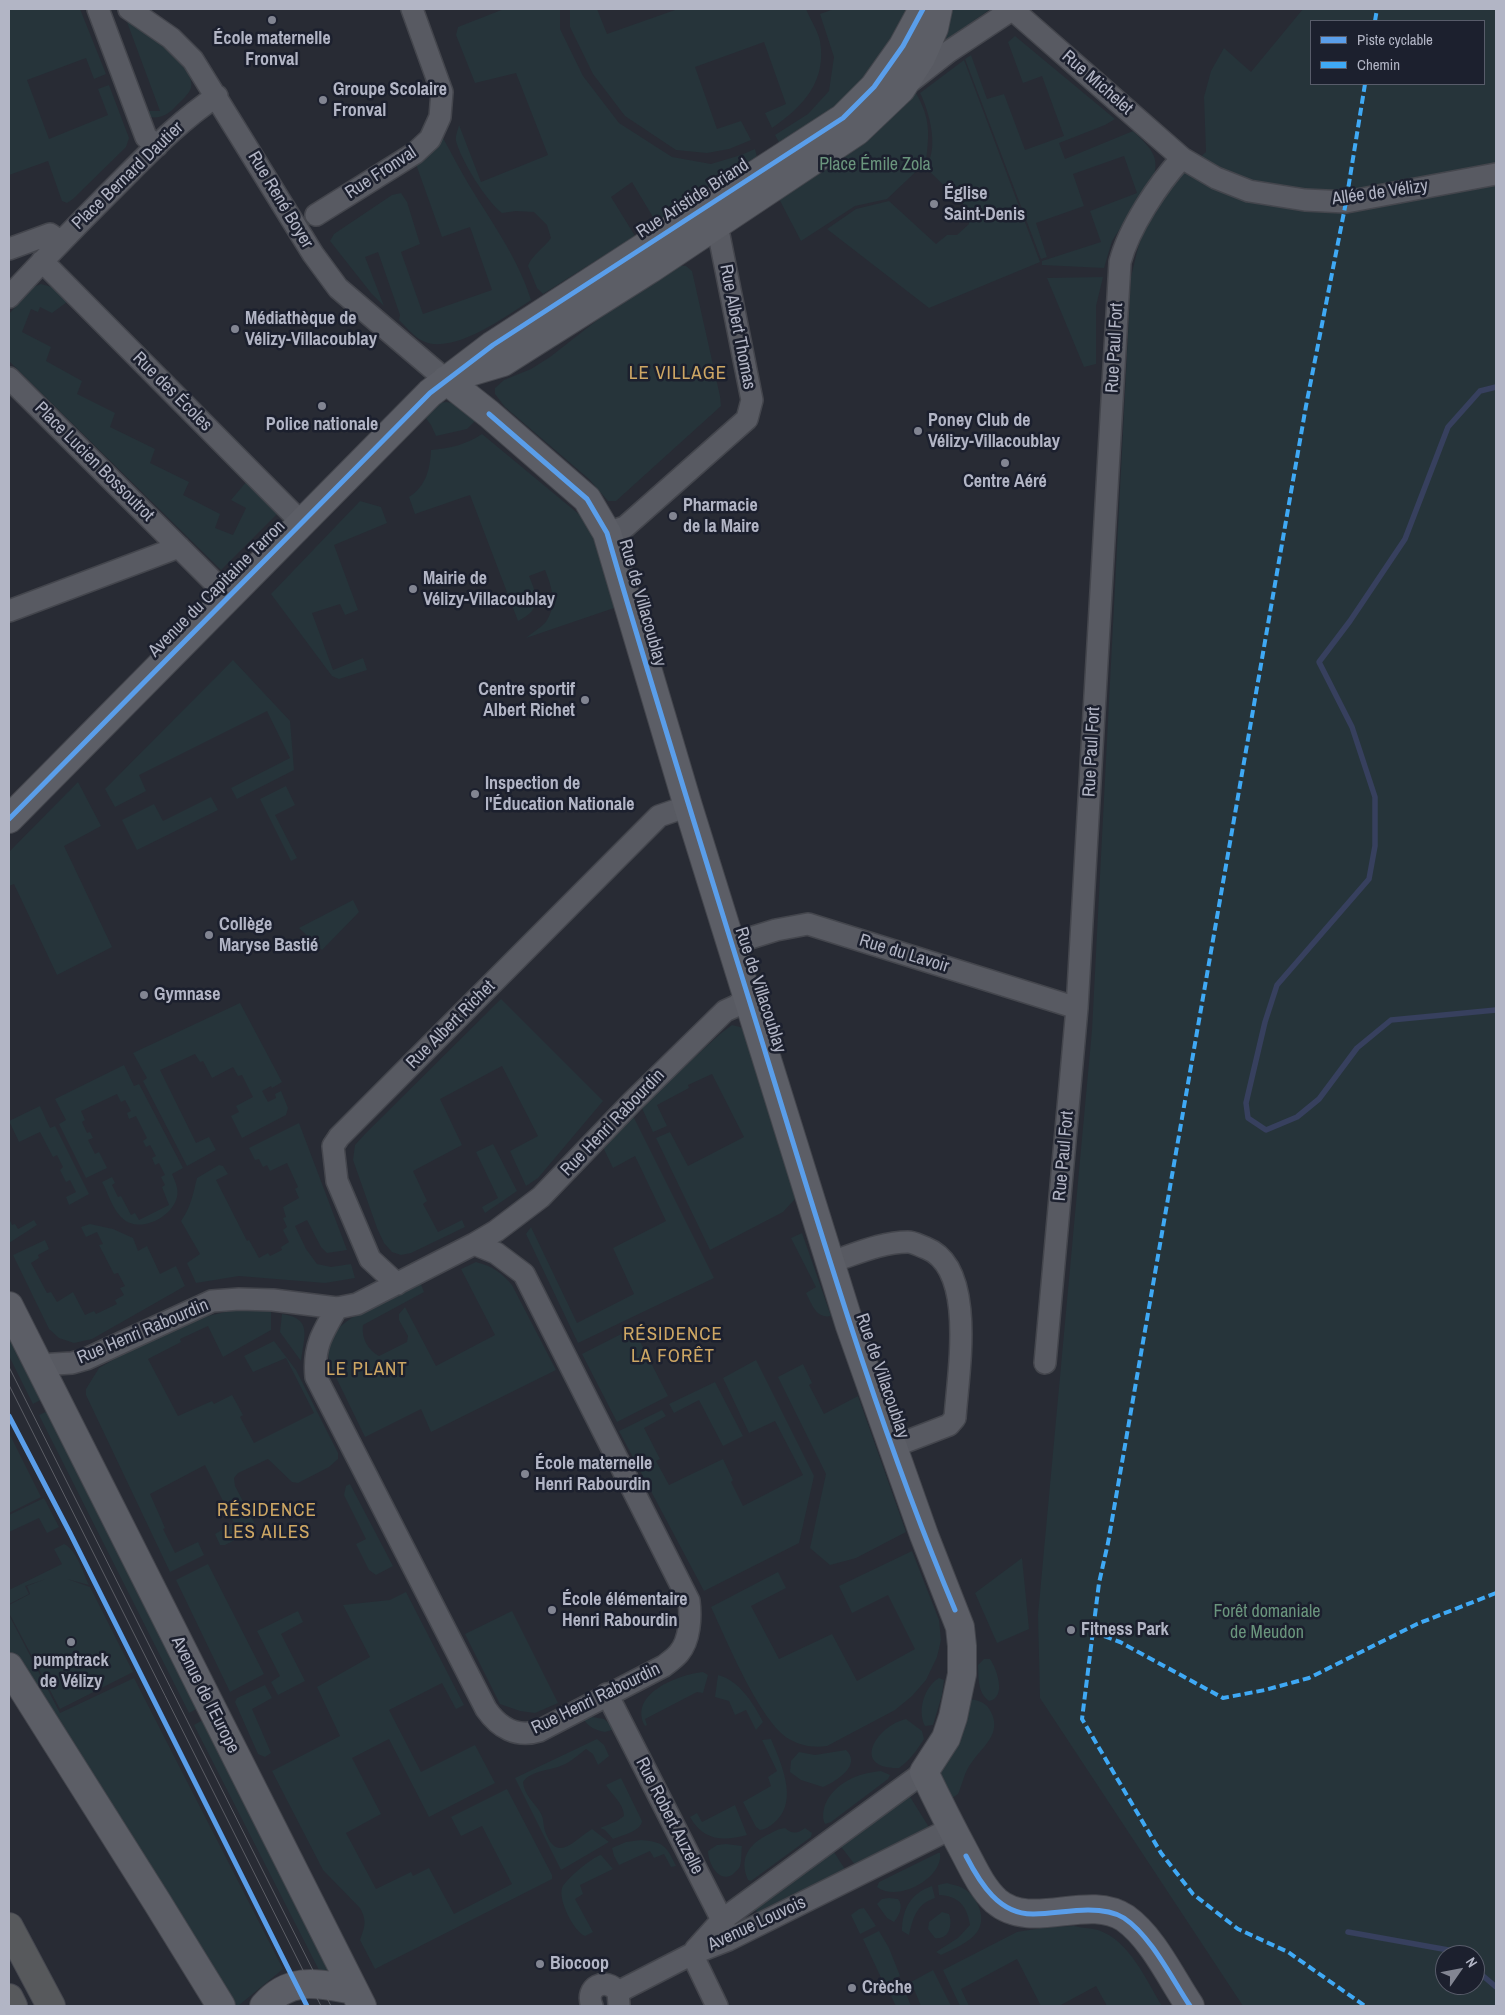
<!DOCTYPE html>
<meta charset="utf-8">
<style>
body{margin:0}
#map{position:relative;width:1505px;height:2015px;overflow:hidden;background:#282b34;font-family:"Archivo Narrow",sans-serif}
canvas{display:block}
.frame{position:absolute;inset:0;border:10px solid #b2b5c5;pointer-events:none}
.legend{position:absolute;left:1310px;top:20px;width:175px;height:65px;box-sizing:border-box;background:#1c202e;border:1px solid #585c6a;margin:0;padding:6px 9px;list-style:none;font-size:15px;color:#b2b5c5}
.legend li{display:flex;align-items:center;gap:10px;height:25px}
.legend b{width:25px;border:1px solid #585c6a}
.north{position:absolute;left:1435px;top:1945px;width:50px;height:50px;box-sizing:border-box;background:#1c202e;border:1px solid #585c6a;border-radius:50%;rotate:57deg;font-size:14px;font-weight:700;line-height:20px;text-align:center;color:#b2b5c5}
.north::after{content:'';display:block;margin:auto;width:18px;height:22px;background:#828592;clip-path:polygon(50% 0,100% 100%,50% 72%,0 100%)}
</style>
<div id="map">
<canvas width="1505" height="2015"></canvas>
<div class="frame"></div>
<ul class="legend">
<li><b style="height:6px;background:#5a9eea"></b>Piste cyclable</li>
<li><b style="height:6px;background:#3fa9f5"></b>Chemin</li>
</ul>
<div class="north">N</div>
</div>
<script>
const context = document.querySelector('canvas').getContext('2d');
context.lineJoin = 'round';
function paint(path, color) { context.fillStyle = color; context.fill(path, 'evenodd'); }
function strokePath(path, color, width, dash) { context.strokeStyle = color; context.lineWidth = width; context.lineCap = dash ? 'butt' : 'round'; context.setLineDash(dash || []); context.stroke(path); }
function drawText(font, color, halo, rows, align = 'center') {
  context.font = font + ' "Archivo Narrow",sans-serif'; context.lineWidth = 5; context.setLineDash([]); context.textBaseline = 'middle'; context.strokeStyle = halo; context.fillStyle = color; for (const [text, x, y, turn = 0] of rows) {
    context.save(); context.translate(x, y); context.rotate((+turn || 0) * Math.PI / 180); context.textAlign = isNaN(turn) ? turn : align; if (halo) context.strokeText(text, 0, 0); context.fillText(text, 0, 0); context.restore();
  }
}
paint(new Path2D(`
 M9 9H80L106 74 94 79 86 58 27 80 49 139 108 115 98 89 109 85 129 138 126 147 73 199 67 203 62 201 48 161 9 175Z
 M504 9H560V29L583 76 619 123 672 157 711 164 741 155 755 149 757 157 752 163 656 222 632 182 611 197 635 236 543 294 537 288 528 266C531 256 544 248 551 238L547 225 534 212 516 211 502 213C486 201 461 160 456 141 455 136 458 130 459 125L481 182 548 155 516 73 475 83 456 35 458 27Z
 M570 9H597L607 34 675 10 674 9H806C810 19 818 31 820 41 827 81 803 107 772 128L765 113 786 104 764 42 695 67 717 129 741 121 751 140 729 149 707 153 676 150 625 116 593 74 570 27Z
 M834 9H910C901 24 893 42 882 56 855 94 819 119 781 146L775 135 808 114 829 91 834 57 820 14Z
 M946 9H989V10L941 44Z
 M1303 9H1496V2006H1243L1040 1698 1038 1615 1092 1030 1131 277C1135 263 1137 246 1144 232 1157 200 1180 174 1206 152L1204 97 1211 71 1224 48 1251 72ZM1311 21H1484V84H1311ZM1445 1955H1475V1985H1445Z
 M127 22C133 25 139 28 144 31 157 39 197 72 191 88 189 94 181 101 176 106 169 114 161 119 150 117L147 111H160Z
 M1015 36 1115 119 1105 125 1059 143 1065 159 1133 131C1148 146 1160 154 1154 176L1112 241 1104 268 1042 265V261L1101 242 1090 211 1137 193 1124 156 1073 174 1084 206 1036 223 1047 257 1041 259 965 59 971 55 987 99 1004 94 1025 150 1064 136 1042 76 1023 83 1008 42Z
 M964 60 1040 262 929 308 827 229 856 209 889 201 936 244 947 235H957L969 224 967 208 925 167C940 150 929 111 920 93Z
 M916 93C931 120 929 133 926 162L887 199 855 206 801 241 777 195Z
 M443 138C452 154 460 170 469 185 492 223 518 258 531 300 506 316 449 359 419 339 412 334 405 326 399 320L400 315 378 252 365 257 384 306 371 293 330 241 334 234 392 195 401 193 407 202 420 244 401 252 423 314 492 290 470 227 442 237 417 167V163Z
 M673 266H686L692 271 720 396 721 406 616 501H608L589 479 505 407 495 394V388L504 380 531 369 550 357 623 300Z
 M1103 277 1096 306V364L1084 367 1047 278Z
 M41 284 52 287 67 302 52 313 40 307 38 312 31 309 22 332 51 347 46 361 82 381 77 394 115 413 110 427 155 449 150 463 189 482 183 495 220 514 215 528 233 535 246 508 231 500 247 481 278 513 221 570 9 361V314L33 287Z
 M447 402 459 405 479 417 467 429 436 436 431 425 422 413 437 403Z
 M482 434 581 516 593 537 617 607 526 638C532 633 540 628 545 623 558 606 552 587 545 570L529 576C538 598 542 609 518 621L470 495 415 514 409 497C426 486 430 470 431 450 450 448 466 445 482 434Z
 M360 501 381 507 387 523 334 545 358 610 345 615 340 604 312 613 333 670 363 658 367 670 339 679 332 676 271 594Z
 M233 660 290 721 294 770 237 799 231 788 290 758 267 711 139 775 146 791 115 807 105 789Z
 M78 782 101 826 64 846 112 947 57 975 14 884 9 886V852Z
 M286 786 295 805 275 815 297 858 291 861 260 799Z
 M211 797 218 810 137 850 122 820 154 804 163 821Z
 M353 900 359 912 322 950 299 928Z
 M501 999 603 1101 538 1178 526 1186 510 1151 538 1136 502 1066 440 1099 462 1145 413 1171 427 1201 423 1204 438 1232 462 1220 465 1227 411 1253 401 1255 392 1252 384 1243 377 1228 353 1160 355 1145 365 1134Z
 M240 1003 282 1082 272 1088 271 1086 262 1091 268 1102 276 1098 275 1094 281 1091 288 1108 286 1115 242 1138 231 1116 239 1112 236 1106 253 1097 242 1075 238 1076 233 1067 212 1078 203 1061 200 1062 195 1054 160 1070 196 1143 209 1137 216 1150 187 1166 143 1081 147 1078 133 1053Z
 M732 1025 740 1027 751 1037 799 1189 795 1199 783 1212 710 1250 656 1138 670 1132 688 1166 744 1137 712 1074 688 1085 689 1088 657 1105 667 1126 653 1132 641 1106 720 1034Z
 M124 1065 134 1086 139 1084 183 1168 172 1174C175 1181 179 1189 177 1197 172 1218 138 1235 121 1217 112 1208 108 1193 102 1182L112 1177 115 1183 112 1185 118 1197 121 1196 131 1215 135 1213 139 1220 169 1205 162 1187 165 1185 161 1177 165 1175 159 1163 155 1165 152 1158 156 1156 150 1145 146 1147 143 1141 147 1138 136 1116 129 1119 127 1113 131 1111 125 1100 121 1102 117 1094 81 1111 85 1120 82 1122 87 1133 90 1132 93 1138 88 1140 95 1154 99 1152 107 1168 86 1178 59 1124 66 1120 55 1099Z
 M40 1106 50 1128 55 1126 89 1194 69 1205 66 1197 76 1192 70 1180 66 1182 60 1170 63 1167 57 1155 53 1157 40 1132 19 1142 9 1121Z
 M631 1112 714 1278 578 1343 526 1234 531 1227 577 1323 634 1294 613 1248 666 1221 635 1156 613 1168 601 1143Z
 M299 1123 347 1250 327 1253 321 1247 307 1220 295 1226 306 1249 317 1264 331 1267 351 1264 355 1278 325 1283 239 1276 196 1283 187 1263 200 1254 181 1221C191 1207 193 1194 197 1178L219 1165 223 1166 228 1174 216 1180 247 1241 249 1240 259 1258 268 1253 270 1256 282 1250 281 1247 289 1242 283 1230 287 1227 283 1218 286 1217 283 1207 299 1198 295 1189 298 1187 287 1163 270 1171 267 1165 263 1167 259 1159 255 1160 249 1148Z
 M493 1144 517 1191 485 1213 482 1207 498 1198 476 1152Z
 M9 1218 12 1225 15 1224 18 1229 34 1220 37 1225 9 1243Z
 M90 1224 113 1229 133 1238 138 1251 147 1246 160 1274 176 1266 185 1286 92 1339 74 1343 59 1338 49 1329 13 1255 45 1240 49 1249 38 1255 39 1258 31 1263 47 1293 51 1292 57 1302 73 1292 85 1315 94 1311 96 1314 117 1304 115 1300 124 1295 120 1288 125 1286 118 1273 114 1274 99 1245 103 1244 97 1232 86 1237 81 1227Z
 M802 1233 831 1316C816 1319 812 1304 806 1293L816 1287 791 1238Z
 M476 1262C492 1266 502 1273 512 1285L556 1370 431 1432 421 1409 365 1437 330 1365C328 1356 327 1347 331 1338 341 1317 398 1294 420 1282L424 1292 363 1325C361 1338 368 1350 379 1356L407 1342 408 1336 399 1320V1314L405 1307 436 1366 495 1335 461 1269Z
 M264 1309 271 1311V1330L223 1357 208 1326 180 1339 181 1342 148 1359 178 1416 212 1401 214 1404 232 1395 243 1415 240 1417 254 1443 314 1413 286 1358 253 1372 244 1356 274 1341 296 1370 338 1453V1459L329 1467 298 1483 292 1482 268 1459 238 1473 234 1478 235 1486 256 1526 254 1530 225 1545H220L215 1534 234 1523 205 1465 150 1494 165 1528 163 1529 175 1553 198 1542 204 1555 170 1572 86 1395V1389L99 1368 128 1351 199 1318 230 1311Z
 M282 1314C313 1318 304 1337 301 1361L280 1332Z
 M9 1327 44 1398 33 1404 9 1356Z
 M633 1328 668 1396 617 1422 582 1354Z
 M756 1360 814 1476 799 1543 704 1591 619 1431 662 1410 666 1416 644 1428 660 1459 656 1461 669 1485 723 1459 733 1480 731 1482 743 1506 803 1475 775 1421 749 1433 723 1378Z
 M803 1364 812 1383 809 1385 824 1414 858 1396 906 1532 856 1558 830 1565 810 1548 826 1474 778 1377Z
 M715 1382 743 1436 723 1446 699 1400 674 1413 669 1404Z
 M50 1410 200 1707 189 1713 39 1415Z
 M9 1433 41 1497 9 1513Z
 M350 1484 393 1566 376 1575 369 1570 356 1544 366 1539 344 1495 346 1486Z
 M44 1498 59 1527 47 1533 39 1518 9 1532V1515Z
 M64 1544C77 1550 83 1573 89 1585L67 1579 90 1587 133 1672 60 1709 9 1613V1605L30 1594 27 1586 46 1579 25 1586 29 1594 9 1604V1590L62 1564 54 1549Z
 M912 1551 939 1620 941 1640 937 1657 926 1680 912 1696 895 1710 827 1746C814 1748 801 1746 789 1739 760 1722 726 1639 711 1607L778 1572 786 1588 751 1606 779 1659 832 1634 857 1681 915 1649 888 1595 852 1613 839 1586Z
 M1022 1558 1029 1629 997 1643 975 1593Z
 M208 1564 264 1674 230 1692 176 1580Z
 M406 1592 464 1705 456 1709 442 1683 389 1710 421 1772 475 1745 495 1783 429 1817 389 1739 352 1758 381 1814 346 1833 376 1889 411 1872 413 1876 429 1868 454 1914 512 1884 482 1826 461 1836 451 1817 507 1789 552 1875V1879L375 1969 360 1940C365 1926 367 1921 360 1908L323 1870 272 1771 340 1736 317 1687 370 1657 343 1605 390 1600Z
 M298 1611 303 1622 281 1634 305 1681 278 1695 271 1682 280 1676 257 1631Z
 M512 1611 558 1703 535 1713 520 1711 500 1704 465 1634Z
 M9 1615 60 1713 134 1678 283 1969 238 2006H231L37 1699 9 1650Z
 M984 1659H990C997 1669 1007 1698 989 1701 977 1692 979 1678 978 1665Z
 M703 1672 708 1675 703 1693 697 1692 645 1719 647 1725 645 1726C628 1694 677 1675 703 1672Z
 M718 1675C739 1680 754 1704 763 1722L756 1730 746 1710 735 1715 729 1701 715 1697Z
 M939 1678 944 1680 942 1695 933 1725 925 1726C917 1711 924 1687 939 1678Z
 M265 1685 272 1698 252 1709 271 1753 265 1757 258 1754 235 1702 237 1698Z
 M969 1699C979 1700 987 1703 991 1712 1002 1734 983 1746 972 1762 964 1772 963 1783 958 1794L949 1800 937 1767Z
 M586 1716 604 1719 615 1729 605 1732C595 1730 588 1727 583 1718Z
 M206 1718 336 1975 321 1974 194 1725Z
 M906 1719 922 1731 924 1739C917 1750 910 1760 899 1768 850 1769 876 1726 906 1719Z
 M597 1739 604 1745 609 1756 598 1765 593 1754 586 1749C578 1755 572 1761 563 1765 550 1771 531 1770 523 1782 524 1795 534 1802 540 1812 544 1818 543 1825 545 1831 557 1864 573 1841 592 1829L609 1842 561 1870 515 1778Z
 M771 1739C781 1763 798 1799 777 1820 772 1825 767 1829 760 1830L756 1827 743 1802 771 1786 768 1777 777 1771 762 1740Z
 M846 1750C862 1765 837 1781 823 1787L801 1780 790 1772 791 1761 799 1752 815 1755Z
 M881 1771 890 1775 888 1779 831 1822 825 1824C822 1818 823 1811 825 1805 834 1783 858 1773 881 1771Z
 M621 1778 642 1821C641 1831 623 1835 613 1839L605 1830 600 1828 617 1821 624 1816C624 1804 612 1795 606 1785Z
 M907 1792 932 1832 859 1870 839 1844Z
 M735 1805 747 1835C722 1842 703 1840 690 1817L697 1813 702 1822Z
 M785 1828C792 1834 797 1834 805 1828L812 1833 811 1837 751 1881 748 1880C739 1859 748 1845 767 1835 774 1832 777 1829 785 1828Z
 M641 1840C663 1842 666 1845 676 1866L671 1867 664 1854 654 1858 650 1851 619 1865 614 1856 612 1848 626 1842Z
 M726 1844 742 1846C741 1852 742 1860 740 1866 739 1869 734 1873 732 1875 718 1883 708 1862 708 1851L717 1845Z
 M832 1849 848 1874 761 1919 755 1908Z
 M938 1853H940C944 1878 897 1903 877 1887L879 1882Z
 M601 1855 613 1869 580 1885 583 1894 575 1899 593 1932 585 1936C574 1932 558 1900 562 1888 565 1880 592 1857 601 1855Z
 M947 1883C953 1885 961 1886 966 1890 978 1899 987 1919 977 1932 969 1943 953 1949 941 1955L936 1952 958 1938 970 1925C967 1906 959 1896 939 1895L938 1885Z
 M932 1886 935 1898C917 1904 913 1917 909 1935L902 1931C902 1909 911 1893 932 1886Z
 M889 1898 898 1899C904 1906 899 1916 894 1922L887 1918 877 1904 882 1899Z
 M864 1908 876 1926 860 1934 851 1915 859 1909Z
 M942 1912 949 1914C953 1925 949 1940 935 1938L928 1929 929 1922Z
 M1074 1926C1082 1928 1090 1928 1098 1930 1130 1941 1146 1980 1162 2006H1107L1096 1986 1059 2006H1041L1017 1959 961 1989 969 2006H960L943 1970 1017 1932 1047 1927Z
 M879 1931 889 1948 900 1976 884 1984 863 1939Z
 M933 1970 951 2006H921L911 1982Z
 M901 1981 911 2006H896L887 1988Z`), '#26343a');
strokePath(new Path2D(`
 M1496 387 1480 391 1448 427 1405 539 1350 621 1319 662 1352 727 1375 797V846L1369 879 1277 985 1265 1022 1246 1103 1248 1118 1266 1130 1297 1117 1319 1099 1357 1048 1391 1020 1496 1010
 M1348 1932 1454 1951 1459 1955
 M1475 1969 1496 1987`), '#37405e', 5.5);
const street = new Path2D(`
 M98 9 146 137 157 146
 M129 9 171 38 193 60 313 254 338 288 446 380
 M1012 9 1182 158 1216 178 1249 191 1305 200 1346 202 1496 174
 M911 81 948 52 1013 9
 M316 215 415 153 430 139 440 117 442 92 412 9
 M9 249 50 234 60 241
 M42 261 302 523
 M9 297C46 257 84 218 123 179 152 150 182 119 217 96
 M9 378 229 597
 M607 533 625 527 747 419 752 400 718 230 709 213
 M9 611 179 547
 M731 944 776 930 808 924 1077 1008
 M831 1262C856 1254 881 1242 908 1242 914 1242 920 1246 926 1248 977 1268 958 1373 955 1418L949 1425 892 1447
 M397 1284 370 1259 337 1181 333 1146 339 1137 659 816 688 806
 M337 1308C322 1333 313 1348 316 1377L486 1709C499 1728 517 1738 539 1731L664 1666C669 1662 675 1658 679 1653 690 1640 691 1617 689 1601L524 1274 496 1253 474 1244
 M1045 1363 1077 1008 1120 262C1129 228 1158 184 1182 158
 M38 1365 72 1363 86 1359 212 1301 239 1299 273 1300 337 1308 357 1304 474 1244 496 1231 541 1197 632 1102 725 1011 736 1006 748 996
 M607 1694 722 1920 726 1932
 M695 1950 722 1920 924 1772
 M692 1954 717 2006
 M618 1992 692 1954 728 1940 952 1828
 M592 2006C584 1987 606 1976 618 1992L619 2005`);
const secondary = new Path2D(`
 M466 373 503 362 650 269 857 131 901 89 921 58 934 28 938 9
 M446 380 489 414 587 499 607 533 688 806 850 1326 924 1535 960 1627 962 1646V1674L953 1717 946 1738 924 1772C937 1799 951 1827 965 1853 974 1870 982 1888 996 1901 1032 1932 1087 1893 1125 1918 1153 1938 1171 1978 1190 2006
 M9 819 430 393 493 345 843 118 874 87 903 46 923 9
 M9 1306 362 2006
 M9 1667 157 1902 221 2006
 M264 2006C291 1975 319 1984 354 1990`);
const highway = new Path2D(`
 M9 1927 51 2006
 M9 1998 13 2006`);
strokePath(street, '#44464d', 24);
strokePath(secondary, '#44464d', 30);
strokePath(highway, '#45474f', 30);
strokePath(street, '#585a62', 21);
strokePath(secondary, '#5c5e66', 28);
strokePath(highway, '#57595c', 28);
strokePath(new Path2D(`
 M9 1367 331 2006
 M9 1385 321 2006`), '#5c5e66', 1);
strokePath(new Path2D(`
 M1375 21 1377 9
 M1365 84 1346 202 1306 406 1108 1543 1099 1583 1082 1719 1161 1853 1193 1894 1238 1929 1288 1952 1365 2006
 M1093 1632 1120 1642 1223 1698 1265 1690 1309 1678 1417 1624 1496 1593`), '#3fa9f5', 4, [8, 4]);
strokePath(new Path2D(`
 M489 414 587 499 607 533C658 710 714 885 768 1061 825 1246 880 1432 955 1610
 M9 819 430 393 493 345 843 118 874 87 903 46 923 9
 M9 1416 70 1533 307 2006
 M966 1856C980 1883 999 1915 1034 1914 1052 1914 1069 1910 1088 1910 1100 1910 1113 1911 1124 1918 1151 1936 1172 1979 1190 2006`), '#5a9eea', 5);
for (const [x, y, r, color] of [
 [272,20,5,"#828592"],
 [323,100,5,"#828592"],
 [934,204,5,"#828592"],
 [235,329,5,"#828592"],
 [322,406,5,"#828592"],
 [918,431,5,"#828592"],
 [1005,463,5,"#828592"],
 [673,516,5,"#828592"],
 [413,589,5,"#828592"],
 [585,700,5,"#828592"],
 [475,794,5,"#828592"],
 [209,935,5,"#828592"],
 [144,995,5,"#828592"],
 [525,1474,5,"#828592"],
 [552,1610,5,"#828592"],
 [1071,1630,5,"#828592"],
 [71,1642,5,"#828592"],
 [540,1964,5,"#828592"],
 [852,1988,5,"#828592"]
]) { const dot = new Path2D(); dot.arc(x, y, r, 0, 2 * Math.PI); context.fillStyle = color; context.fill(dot); strokePath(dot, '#1c202e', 2); }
drawText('bold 18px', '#b2b5c5', '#1c202e', [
 ["École maternelle",272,39,"center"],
 ["Fronval",272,60,"center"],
 ["Groupe Scolaire",333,90],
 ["Fronval",333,111],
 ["Église",944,194],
 ["Saint-Denis",944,215],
 ["Médiathèque de",245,319],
 ["Vélizy-Villacoublay",245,340],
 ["Poney Club de",928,421],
 ["Vélizy-Villacoublay",928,442],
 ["Police nationale",322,425,"center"],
 ["Centre Aéré",1005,482,"center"],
 ["Pharmacie",683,506],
 ["de la Maire",683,527],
 ["Mairie de",423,579],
 ["Vélizy-Villacoublay",423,600],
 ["Centre sportif",575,690,"right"],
 ["Albert Richet",575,711,"right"],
 ["Inspection de",485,784],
 ["l'Éducation Nationale",485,805],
 ["Collège",219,925],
 ["Maryse Bastié",219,946],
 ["Gymnase",154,995],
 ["École maternelle",535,1464],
 ["Henri Rabourdin",535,1485],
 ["École élémentaire",562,1600],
 ["Henri Rabourdin",562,1621],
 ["Fitness Park",1081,1630],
 ["pumptrack",71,1661,"center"],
 ["de Vélizy",71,1682,"center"],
 ["Biocoop",550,1964],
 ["Crèche",862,1988]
], 'left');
drawText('18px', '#b2b5c5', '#1c202e', [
 ["Rue Michelet",1097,83,41],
 ["Rue Fronval",381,173,-33],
 ["Place Bernard Dautier",128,176,-44],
 ["Allée de Vélizy",1380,193,-8],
 ["Rue Aristide Briand",693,199,-33],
 ["Rue René Boyer",280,200,59],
 ["Rue Albert Thomas",737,327,79],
 ["Rue Paul Fort",1115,348,-87],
 ["Rue des Écoles",172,392,45],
 ["Place Lucien Bossoutrot",94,462,45],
 ["Avenue du Capitaine Tarron",217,589,-45],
 ["Rue de Villacoublay",642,603,74],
 ["Rue Paul Fort",1092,752,-87],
 ["Rue du Lavoir",904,954,17],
 ["Rue de Villacoublay",760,990,72],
 ["Rue Albert Richet",451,1025,-45],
 ["Rue Henri Rabourdin",613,1123,-46],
 ["Rue Paul Fort",1064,1156,-85],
 ["Rue Henri Rabourdin",143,1332,-23],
 ["Rue de Villacoublay",882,1376,71],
 ["Avenue de l'Europe",205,1695,63],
 ["Rue Henri Rabourdin",596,1699,-26],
 ["Rue Robert Auzelle",669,1816,63],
 ["Avenue Louvois",757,1924,-25]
]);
drawText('18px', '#6a957d', '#1c202e', [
 ["Place Émile Zola",875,165],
 ["Forêt domaniale",1267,1612],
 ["de Meudon",1267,1633]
]);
context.letterSpacing = '1px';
drawText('19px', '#cea764', '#1c202e', [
 ["LE VILLAGE",678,374],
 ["RÉSIDENCE",673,1335],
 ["LA FORÊT",673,1357],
 ["LE PLANT",367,1370],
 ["RÉSIDENCE",267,1511],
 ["LES AILES",267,1533]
]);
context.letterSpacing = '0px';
</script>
